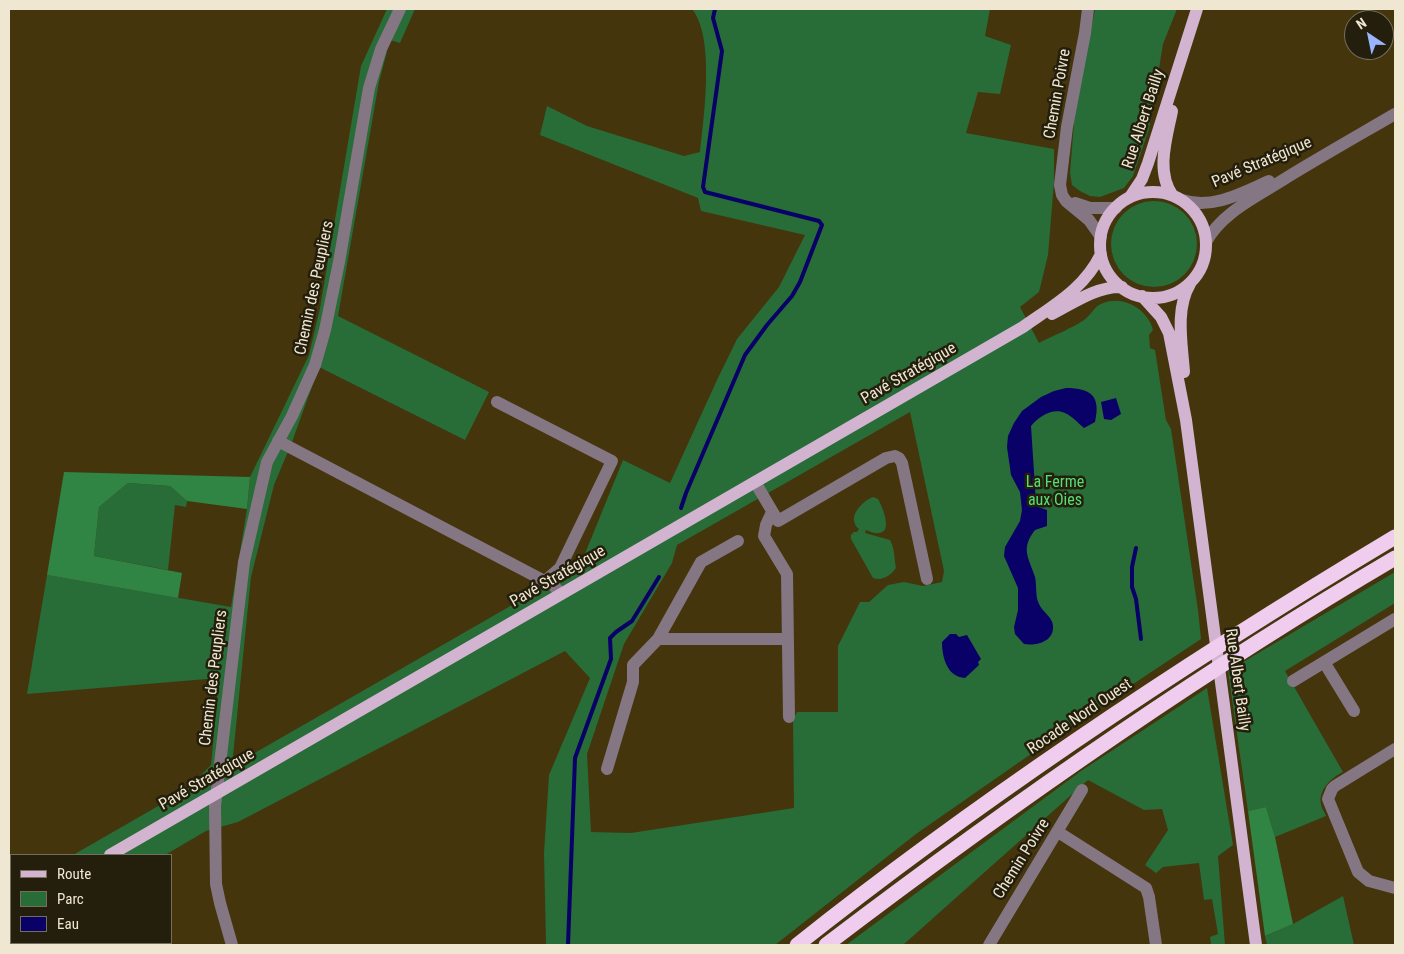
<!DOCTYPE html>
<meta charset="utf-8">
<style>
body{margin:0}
#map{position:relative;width:1404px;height:954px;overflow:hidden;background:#44350c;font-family:"Roboto Condensed",sans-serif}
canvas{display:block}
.frame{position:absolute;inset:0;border:10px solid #efe7d1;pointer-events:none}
.legend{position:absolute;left:10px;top:854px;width:162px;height:90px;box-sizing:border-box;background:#241e0d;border:1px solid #756e5b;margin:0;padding:6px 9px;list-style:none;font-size:15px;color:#efe7d1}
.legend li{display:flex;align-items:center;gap:10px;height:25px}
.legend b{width:25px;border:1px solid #756e5b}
.north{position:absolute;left:1344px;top:10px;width:50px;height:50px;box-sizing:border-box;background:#241e0d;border:1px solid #756e5b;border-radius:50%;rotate:326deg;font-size:14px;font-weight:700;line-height:20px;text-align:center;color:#efe7d1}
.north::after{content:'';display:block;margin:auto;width:18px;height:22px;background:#9ab5fd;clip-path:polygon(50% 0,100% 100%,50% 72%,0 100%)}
</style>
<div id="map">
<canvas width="1404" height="954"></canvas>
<div class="frame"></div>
<ul class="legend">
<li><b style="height:6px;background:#d2b4d0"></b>Route</li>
<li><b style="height:14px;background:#286c37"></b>Parc</li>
<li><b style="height:14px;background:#090068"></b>Eau</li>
</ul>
<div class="north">N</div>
</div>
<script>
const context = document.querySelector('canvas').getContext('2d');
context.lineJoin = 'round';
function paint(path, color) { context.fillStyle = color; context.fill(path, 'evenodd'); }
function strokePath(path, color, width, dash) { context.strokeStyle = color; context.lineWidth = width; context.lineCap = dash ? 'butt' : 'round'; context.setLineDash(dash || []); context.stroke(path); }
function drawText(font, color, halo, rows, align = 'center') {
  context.font = font + ' "Roboto Condensed",sans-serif'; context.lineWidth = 5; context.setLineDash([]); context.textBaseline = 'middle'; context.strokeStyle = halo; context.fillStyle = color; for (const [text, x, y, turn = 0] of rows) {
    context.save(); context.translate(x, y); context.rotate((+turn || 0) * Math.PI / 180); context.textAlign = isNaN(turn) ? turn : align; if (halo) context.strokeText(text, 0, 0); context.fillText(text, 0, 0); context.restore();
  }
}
paint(new Path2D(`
 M387 9H415L400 43 390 40 379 82 338 316 489 392 465 440 319 367 292 442 274 485 251 577 232 766 580 566 623 460 670 483 717 380 737 339 779 287 805 235 701 211 698 198 540 135 547 106 587 126 684 156 700 152C704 116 715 37 692 9H990L985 36 1011 45 1000 94 978 92 966 133 1054 149V182L1048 255 1039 292 1020 307 1039 343C1054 335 1071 329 1084 320 1091 315 1094 307 1101 304 1122 294 1148 309 1153 330L1149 335 1150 348 1155 350 1166 420 1171 429 1198 610 1201 639 1097 708 916 834 775 945H546L544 853 549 775 590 678 565 651 238 822 206 831 165 855H73L186 790 211 765 219 678 27 694 47 575 231 607 247 509 250 477 309 355 320 308 361 66ZM910 412 944 571 942 582 923 586 904 582 888 585 869 602H860L838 646V712H797L793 719 794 808 631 833 591 832 587 754 624 644 672 563 677 545Z
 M1095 9H1177L1163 44 1149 129 1133 176 1124 188 1100 197 1090 196 1080 191 1072 185 1070 173 1075 109Z
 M1111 244a43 43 0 1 1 86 0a43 43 0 1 1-86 0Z
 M128 483 170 486 187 501 186 507 175 505 168 570 94 556 99 507Z
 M873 497 878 499C882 506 894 533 878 533 874 534 869 531 866 530L865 533 890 540C895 549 894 558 896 568 890 576 883 581 873 578L851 539V535L854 532H857L859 529C846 518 861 502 873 497Z
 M1395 572V603L1285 671 1343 772C1332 777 1318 790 1321 804 1321 808 1325 812 1326 816L1275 837 1266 807 1248 811 1228 671Z
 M1207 688 1233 845 1218 856 1225 945H1211L1210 937 1218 934 1212 899 1204 900 1199 863 1163 867 1156 873 1145 865 1168 830 1162 809 1144 810 1088 780 903 945H846L1081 771Z
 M1343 896 1354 945H1267L1265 936 1293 924Z`), '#286c37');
paint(new Path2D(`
 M64 472 250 477 247 509 187 501 170 486 128 483 99 507 94 556 182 573 178 598 47 575Z
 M1266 807 1275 837 1293 924 1265 936 1248 811Z`), '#308544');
paint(new Path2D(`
 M1066 388C1091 388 1101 396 1095 422L1084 428C1078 423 1072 416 1065 413 1053 407 1038 417 1031 426L1036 503 1038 507 1047 510V526L1035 530C1020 549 1029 558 1035 577 1037 586 1035 596 1039 604 1042 612 1053 617 1053 626 1054 642 1036 646 1024 644L1015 634 1014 627 1018 610V588L1004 556 1005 547 1020 521 1022 510 1020 492 1011 475 1007 447 1008 436 1014 423 1022 411 1041 397 1054 391Z
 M1116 398 1121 414 1111 420 1104 419 1101 402Z
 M950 634H956L959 637 967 635 981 659 978 662 979 665 965 678C947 677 942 657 942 642Z`), '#090068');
strokePath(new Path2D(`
 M681 508 686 493 745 355 767 325 792 296 800 282 822 225 819 221 705 192 703 187 722 51 713 18 715 9
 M1136 548 1132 567V587L1136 599 1141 639
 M568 945 575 758 611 659 610 638 616 632 632 621 659 577`), '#090068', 4);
strokePath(new Path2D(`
 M1088 9 1085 33 1067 127 1060 185 1062 195 1066 201 1089 220 1101 237
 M1182 200C1212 210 1242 193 1269 181
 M1075 203 1090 208H1116
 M1206 242C1222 212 1258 196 1286 178 1322 156 1359 135 1395 114
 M497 402 612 461 560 568 545 581
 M278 441 554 586 561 594
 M755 482 778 521 886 458 895 456 899 458 902 463 927 579
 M772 512 766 525 764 536 787 574 789 717
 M658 639 701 562 738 541
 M1324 662 1354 711
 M1293 681 1395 619
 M1395 749 1335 786 1332 789 1328 799 1358 872 1369 881 1395 888
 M607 769 633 682V665L658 639H788
 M1058 832 1146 888 1149 897 1156 945
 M232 945 220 903 216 884 215 806 244 562 267 462 292 416 315 365 325 330 339 262 369 88 381 49 400 9
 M989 945 1082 790`), '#857684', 12);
strokePath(new Path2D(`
 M1172 111C1167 137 1155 172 1173 196
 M1100 245a53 53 0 1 1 106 0a53 53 0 1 1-106 0Z
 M1130 197 1142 179 1148 163 1197 9
 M1142 296 1161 317 1169 333 1186 420 1256 945
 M1052 314C1073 303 1097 286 1122 287
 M1184 372C1182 344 1175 309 1190 284
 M110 855 1023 327C1054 305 1084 289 1101 254
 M9 914 11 912`), '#d2b4d0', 12);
strokePath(new Path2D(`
 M797 945C986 795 1188 661 1395 537
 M826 945C1010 805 1196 675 1395 558`), '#f0ccee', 15);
drawText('16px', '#efe7d1', '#241e0d', [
 ["Chemin Poivre",1058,94,-80],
 ["Rue Albert Bailly",1144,119,-72],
 ["Pavé Stratégique",1262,163,-23],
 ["Chemin des Peupliers",315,288,-78],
 ["Pavé Stratégique",909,374,-30],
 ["Pavé Stratégique",558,577,-30],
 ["Chemin des Peupliers",214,678,-83],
 ["Rue Albert Bailly",1237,680,82],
 ["Rocade Nord Ouest",1080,717,-34],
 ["Pavé Stratégique",207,780,-30],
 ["Chemin Poivre",1022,859,-58]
]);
drawText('16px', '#54e075', '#241e0d', [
 ["La Ferme",1055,483],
 ["aux Oies",1055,501]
]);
</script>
